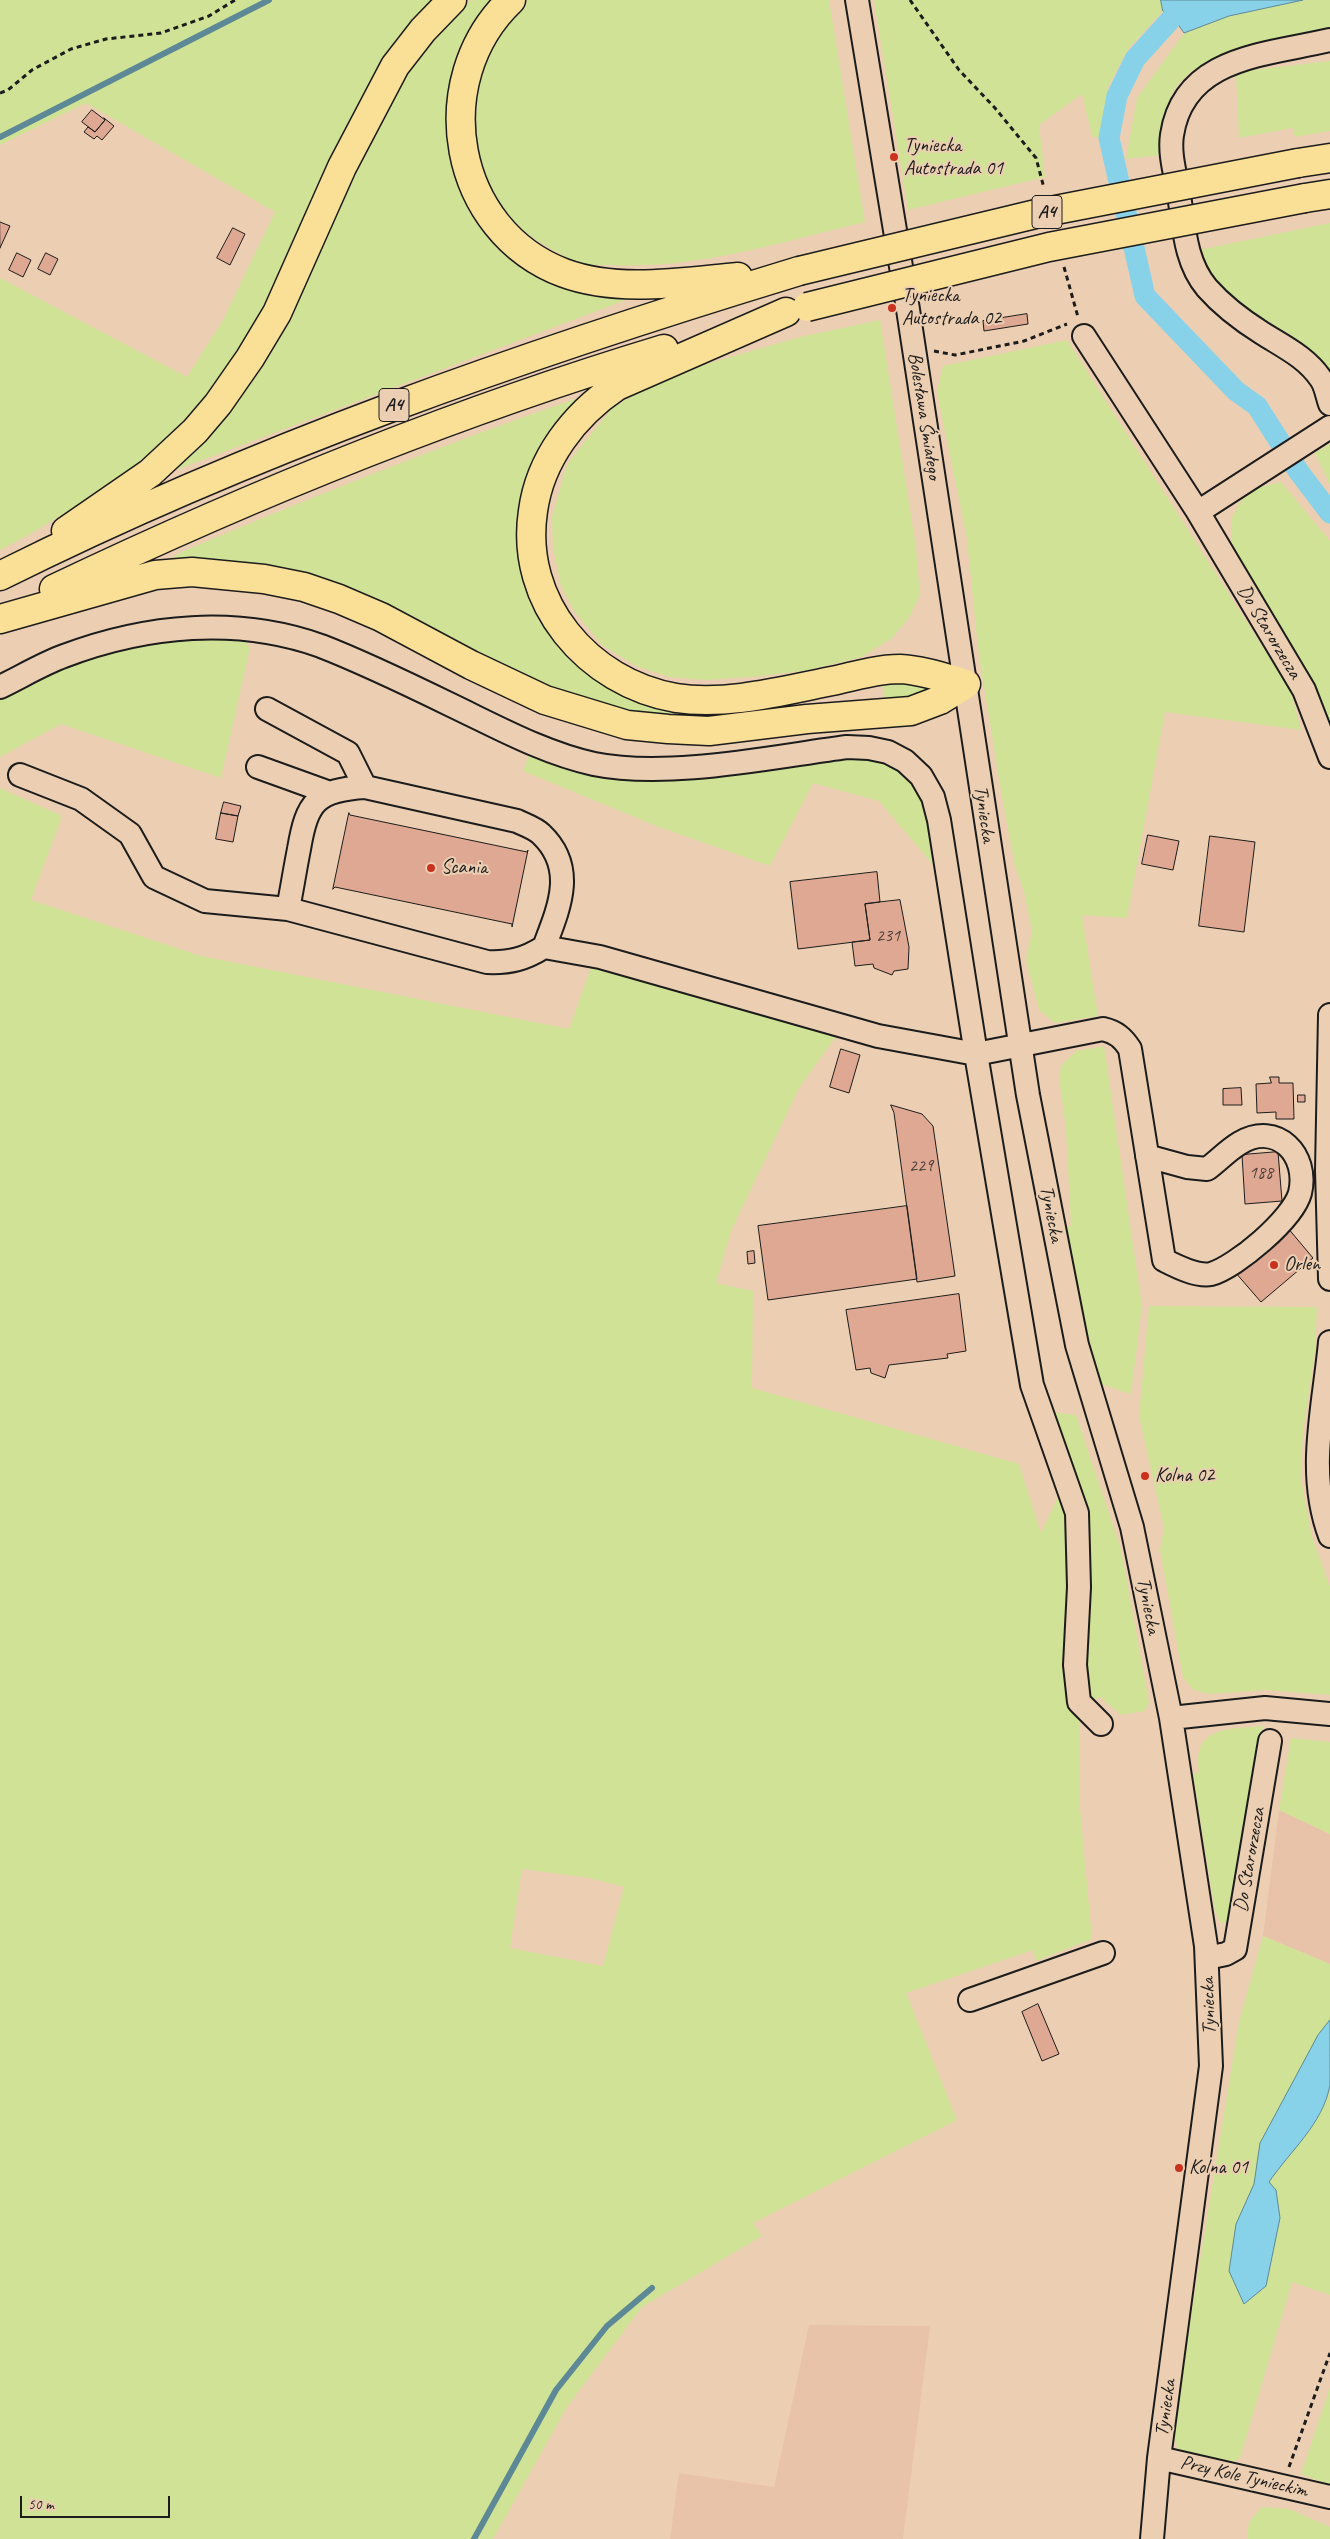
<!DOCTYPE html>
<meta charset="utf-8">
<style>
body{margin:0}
#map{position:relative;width:1330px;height:2539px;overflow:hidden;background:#eccfb2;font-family:Caveat,sans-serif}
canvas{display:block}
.scale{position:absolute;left:20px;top:2496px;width:150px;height:22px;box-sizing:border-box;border:2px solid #1c1c1c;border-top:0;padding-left:6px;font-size:15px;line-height:18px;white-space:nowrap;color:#1c1c1c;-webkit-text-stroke:4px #eccfb2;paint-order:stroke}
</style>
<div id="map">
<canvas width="1330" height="2539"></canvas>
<div class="scale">50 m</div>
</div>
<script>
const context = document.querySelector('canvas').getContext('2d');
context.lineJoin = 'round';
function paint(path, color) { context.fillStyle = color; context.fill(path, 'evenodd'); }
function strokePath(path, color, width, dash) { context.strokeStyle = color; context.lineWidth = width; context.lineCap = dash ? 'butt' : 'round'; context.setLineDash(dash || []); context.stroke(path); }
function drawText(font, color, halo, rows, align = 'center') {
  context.font = font + ' Caveat,sans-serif'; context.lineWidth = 4; context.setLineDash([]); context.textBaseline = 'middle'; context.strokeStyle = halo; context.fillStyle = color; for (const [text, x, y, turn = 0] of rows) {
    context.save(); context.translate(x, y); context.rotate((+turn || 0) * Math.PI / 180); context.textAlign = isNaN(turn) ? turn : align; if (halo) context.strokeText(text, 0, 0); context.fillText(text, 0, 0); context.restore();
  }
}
paint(new Path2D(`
 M1279 1810 1330 1834V1964L1263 1936Z
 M809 2325 930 2326 903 2539H670L679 2473 774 2487Z`), '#e8c3a9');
paint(new Path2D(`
 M0 0H435L255 332 198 411 142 466 32 533 0 550V278L187 377 223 320 275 212 86 103 0 145Z
 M471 0H496L450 115 510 254 560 286 639 295 168 473 216 425 252 380 307 282 353 175 400 85 431 37Z
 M528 0H829L865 222C781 242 695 270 608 265 599 265 587 266 578 263 569 261 560 253 551 249 505 224 491 200 477 150 462 96 490 39 528 0Z
 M874 0H1161L1163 11 1128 49 1108 87 1101 137H1092L1082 94 1039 125 1045 177 908 210Z
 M1303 0H1330V32C1289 41 1207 51 1180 82 1165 98 1162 134 1161 155L1126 159 1137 98 1184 33 1229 16Z
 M1330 61V131L1295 137 1293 128 1239 138 1236 72Z
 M1330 223V380L1319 362 1289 334 1241 305 1219 285 1199 250Z
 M880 320 916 547 920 595 909 618 892 638 862 657 809 670 763 676 705 680 669 677 636 666 602 645 574 611 561 586 553 547 552 517 567 464 612 408 664 376 800 337Z
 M1067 340 1290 690 1301 730 1165 712 1127 918 1082 915 1098 1016 1055 1023 1039 1010 1026 960 1032 931 1024 892 1015 866 1004 808 979 657 967 539 937 392 943 366Z
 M578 398 546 446 522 556 602 682 804 696 818 700 714 714 633 713 579 699 522 677 453 639 359 593 319 577 255 565 168 561 181 552C312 497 444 444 578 398Z
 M1330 444V485L1315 453Z
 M1281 482 1330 541V726L1232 555 1231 519 1241 501 1257 488Z
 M241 634 250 648 221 778 61 724 0 757V696L67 666 147 640Z
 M915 683 923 685 926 689C919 702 898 698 885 699L882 685Z
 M530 752 583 769 855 754 901 767 923 795 945 879 879 801 813 783 770 866 659 827 523 771Z
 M0 788 62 816 31 900 201 956 569 1029 592 965 837 1035 799 1088 731 1231 716 1283 753 1291 752 1388 1019 1464 1041 1533 1064 1484 1051 1412 1076 1415 1121 1549 1149 1703 1145 1711 1121 1715 1100 1697 1080 1707 1079 1798 1092 1939 1036 1961 1033 1950 906 1993 957 2120 753 2223 762 2236 642 2307 567 2407 493 2539H0ZM522 1869 590 1878 624 1887 603 1966 510 1948Z
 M1104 1046 1142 1306 1131 1394 1101 1384 1082 1312 1066 1226H1071L1066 1129 1059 1078 1061 1066 1076 1051Z
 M1149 1306 1317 1307 1315 1350 1303 1432 1301 1479 1312 1537 1330 1587V1695L1266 1690 1208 1694 1192 1689 1183 1677 1160 1550 1164 1528 1139 1416Z
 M1263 1726 1232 1919 1227 1923H1221L1215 1911 1193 1774 1199 1772C1192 1726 1229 1729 1263 1726Z
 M1291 1738 1330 1742V1834L1279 1810Z
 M1263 1936 1330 1964V2295L1292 2282 1240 2458 1228 2465 1179 2451 1172 2433 1239 2022Z
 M1330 2387V2485L1301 2474Z
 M1262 2507 1289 2509 1330 2527V2539H1247L1249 2522Z`), '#cfe296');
const water = new Path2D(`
 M1161 0H1303L1229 16 1184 33 1173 17 1163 11Z
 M1330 2020C1330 2040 1330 2065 1330 2085 1323 2124 1290 2151 1269 2182L1276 2190 1280 2218 1266 2286 1244 2304 1229 2271 1236 2224 1254 2184 1260 2143 1318 2035Z`);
paint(water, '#88d2e9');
strokePath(water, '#5d8997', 1);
strokePath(new Path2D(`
 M0 137 269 0
 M474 2539 556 2390 607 2326 652 2288`), '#5d8997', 6);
strokePath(new Path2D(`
 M1173 17 1135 59 1117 96 1109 138 1145 296 1236 391 1257 406 1299 472 1330 513`), '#88d2e9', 21);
const building = new Path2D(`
 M92 110 105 120 95 132 82 122Z
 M104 118 114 126 102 140 97 136 94 139 84 132 88 127 95 132 105 120Z
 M0 222 10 226 0 248Z
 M233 228 245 234 230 265 217 258Z
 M17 253 31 260 23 277 9 270Z
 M46 253 58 259 50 275 38 269Z
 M1027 314 1028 324 984 331 983 321Z
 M224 802 241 806 238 816 221 813Z
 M221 813 238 816 233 842 216 839Z
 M349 813 350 815 527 852 528 850 512 927V924L335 887 333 889Z
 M1148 835 1179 841 1173 870 1142 864Z
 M1210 836 1255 842 1244 932 1199 926Z
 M877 872 880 902 865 904 870 940 798 949 790 882Z
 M900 900 909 947 908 969 894 971 892 975 874 968 873 964 855 966 852 942 870 940 865 904Z
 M841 1049 860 1055 849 1093 830 1087Z
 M1270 1077H1279V1083H1293L1294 1119H1276V1112L1257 1113 1256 1084 1271 1083Z
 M1241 1088 1242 1105H1223V1089Z
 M1298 1095H1305V1102H1298Z
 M891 1105 922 1114 933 1126 955 1276 917 1282 894 1113Z
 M1278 1152 1282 1201 1245 1204 1242 1155Z
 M907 1206 917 1279 768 1300 758 1226Z
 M1287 1227 1313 1258 1261 1302 1235 1272Z
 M754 1251 755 1263 748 1264 747 1252Z
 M959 1294 966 1351 947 1354 948 1358 889 1365 885 1378 871 1373 870 1368 856 1370 846 1310Z
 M1038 2004 1059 2054 1042 2061 1022 2012Z`);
paint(building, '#dea893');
strokePath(building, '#1c1c1c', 1);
const minor = new Path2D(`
 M857 0 907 303 1028 1095 1077 1345 1132 1527 1171 1718 1206 1946 1211 2066 1159 2458 1152 2539
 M1330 40C1267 55 1184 56 1172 135 1169 155 1176 176 1179 195 1184 227 1185 262 1207 288 1222 305 1243 321 1262 333 1284 347 1306 357 1321 379 1326 386 1327 396 1330 404
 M1084 336 1198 512 1304 690 1330 757
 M1198 512 1330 427
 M0 687C21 677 42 664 64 656 146 625 237 616 321 646 365 663 408 684 451 705 497 727 544 753 594 764 668 779 771 757 847 747L869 748 888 752 905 761 921 776 933 797 939 820 976 1054 1032 1385 1077 1513 1079 1587 1075 1665 1079 1702 1101 1724
 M267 709 348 753 365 787
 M258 767 330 793
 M20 775 81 799 130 834 154 877 205 901 288 909
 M544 947C559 908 577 868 541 834 535 828 525 825 517 821L365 787C316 790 307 802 299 849 295 869 292 889 288 909L487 962C510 963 525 959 544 947L600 957 878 1036 976 1054 1103 1029C1116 1032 1123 1038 1130 1049L1164 1260C1176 1266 1197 1277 1211 1274 1236 1267 1293 1219 1300 1193 1309 1155 1277 1121 1240 1143 1228 1150 1218 1161 1207 1169L1187 1167 1147 1156
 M1330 1015 1327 1170 1330 1279
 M1330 1342C1324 1408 1306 1472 1330 1536
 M1171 1718 1265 1708 1330 1714
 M1207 1958 1226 1954 1235 1949 1270 1741
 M970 2000 1103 1953
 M1159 2458 1330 2497`);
const highway = new Path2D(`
 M511 0C426 81 452 231 564 273 618 293 682 282 738 277
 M1298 163 1330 158
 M1305 198 1330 194
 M786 312 617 386C574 415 540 459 533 511 519 602 588 683 676 698 728 706 785 690 837 680 857 675 879 669 900 669 922 670 945 678 966 684
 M66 531 150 473 195 431 218 404 250 358 277 313 342 167 395 66 423 30 452 0
 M0 576C256 448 526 354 799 271
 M54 589C251 495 455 412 664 349
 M0 619 155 575 192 572 264 579 304 587 339 599 381 617 471 665 545 700 627 725 668 729 709 731 807 719 911 711 940 700 966 684`);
strokePath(minor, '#1c1c1c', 26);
strokePath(highway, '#1c1c1c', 31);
strokePath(new Path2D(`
 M910 0 959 70 995 108 1036 158 1044 188
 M0 93 8 90 32 70 71 49 106 39 161 33 209 16 235 0
 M1064 267 1078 317
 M934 351 955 355 975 351 1024 341 1067 324
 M1289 2467 1330 2353`), '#1c1c1c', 3, [5, 4]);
strokePath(minor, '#eccfb2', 22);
strokePath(highway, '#fadf96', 28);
const highwayBridge = new Path2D(`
 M799 271 1040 213 1298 163
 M807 307 1049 247 1305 198`);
strokePath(highwayBridge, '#1c1c1c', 31, []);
strokePath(highwayBridge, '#fadf96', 28);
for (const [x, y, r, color] of [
 [894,157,5,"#c8321e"],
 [892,308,5,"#c8321e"],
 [431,868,5,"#c8321e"],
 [1274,1265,5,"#c8321e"],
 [1145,1476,5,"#c8321e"],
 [1179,2168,5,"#c8321e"]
]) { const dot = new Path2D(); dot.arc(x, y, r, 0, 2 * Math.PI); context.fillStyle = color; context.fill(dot); strokePath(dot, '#eccfb2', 2); }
drawText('18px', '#4c3f3a', null, [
 ["231",888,936],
 ["229",921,1166],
 ["188",1261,1173]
]);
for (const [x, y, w] of [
 [1047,212,30],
 [394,405,30]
]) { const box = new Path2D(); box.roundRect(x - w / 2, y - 16.5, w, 33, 4); context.fillStyle = '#eccfb2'; context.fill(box); strokePath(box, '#1c1c1c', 1); }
drawText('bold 19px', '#1c1c1c', null, [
 ["A4",1047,212],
 ["A4",394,405]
]);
drawText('20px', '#1c1c1c', '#eccfb2', [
 ["Tyniecka",904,146],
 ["Autostrada 01",904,169],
 ["Tyniecka",902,296],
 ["Autostrada 02",902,319],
 ["Scania",441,868],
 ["Orlen",1284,1265],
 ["Kolna 02",1155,1476],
 ["Kolna 01",1189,2168]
], 'left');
drawText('20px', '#1c1c1c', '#eccfb2', [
 ["Bolesława Śmiałego",924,416,81],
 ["Do Starorzecza",1269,632,59],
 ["Tyniecka",984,814,82],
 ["Tyniecka",1051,1214,79],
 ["Tyniecka",1148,1606,79],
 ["Do Starorzecza",1250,1860,-80],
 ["Tyniecka",1209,2006,-92],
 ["Tyniecka",1166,2408,-82],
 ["Przy Kole Tynieckim",1244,2477,13]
]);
</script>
